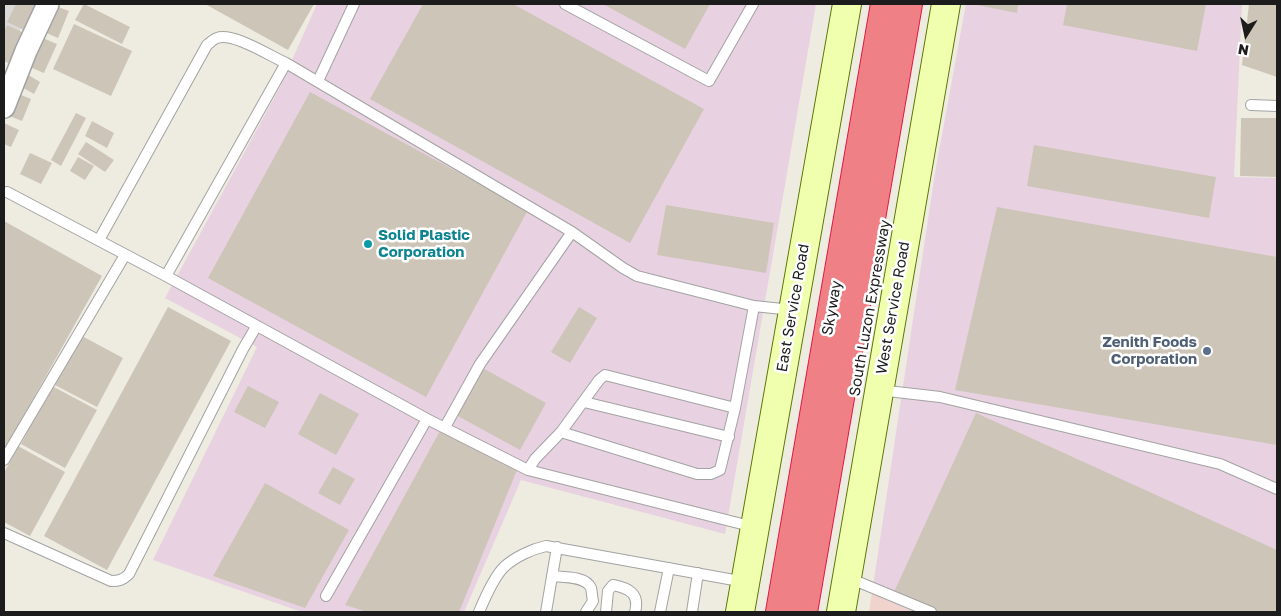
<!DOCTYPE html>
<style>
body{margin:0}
#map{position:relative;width:1281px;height:616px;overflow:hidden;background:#eeebe0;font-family:"Golos Text",sans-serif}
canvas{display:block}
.frame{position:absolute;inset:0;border:5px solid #1c1c1c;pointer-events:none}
.north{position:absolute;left:1221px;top:10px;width:50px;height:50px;-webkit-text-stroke:4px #fff;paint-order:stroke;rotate:190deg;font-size:14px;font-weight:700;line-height:20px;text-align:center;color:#1c1c1c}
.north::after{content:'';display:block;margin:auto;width:18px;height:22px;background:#1c1c1c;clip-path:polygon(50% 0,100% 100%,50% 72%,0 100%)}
</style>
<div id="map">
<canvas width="1281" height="616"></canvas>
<div class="frame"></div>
<div class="north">N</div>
</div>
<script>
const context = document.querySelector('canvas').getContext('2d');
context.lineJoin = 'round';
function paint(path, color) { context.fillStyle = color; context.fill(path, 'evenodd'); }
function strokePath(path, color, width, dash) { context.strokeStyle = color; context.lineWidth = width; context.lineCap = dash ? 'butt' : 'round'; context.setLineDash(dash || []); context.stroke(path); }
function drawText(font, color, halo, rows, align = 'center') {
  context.font = font + ' "Golos Text",sans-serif'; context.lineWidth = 5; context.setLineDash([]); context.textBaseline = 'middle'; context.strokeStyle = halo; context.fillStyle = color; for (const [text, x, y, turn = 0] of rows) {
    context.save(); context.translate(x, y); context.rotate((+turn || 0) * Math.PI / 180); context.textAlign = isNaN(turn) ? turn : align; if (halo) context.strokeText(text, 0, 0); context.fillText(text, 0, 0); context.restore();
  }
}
paint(new Path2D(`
 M4 4H33L4 62Z`), '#dad9d8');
paint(new Path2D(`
 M872 593 913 612H869Z`), '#f1d3cd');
paint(new Path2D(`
 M317 4H816L725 534 521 480 464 612H302L153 560 257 347 165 298 280 87Z
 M966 4H1242L1234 177 1277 178V612H913L872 593 935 173Z`), '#e8d1e1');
paint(new Path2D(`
 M16 4H39L26 31 7 22Z
 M84 4 130 27 122 44 75 20Z
 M205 4H314L288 50Z
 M423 4H513L704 109 630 243 370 99Z
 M603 4H710L685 49Z
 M972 4H1018L1017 13Z
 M1067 4H1206L1197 51 1063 25Z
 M1249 4H1277V77L1242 65Z
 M53 5 69 11 58 38 42 31Z
 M74 24 132 51 111 96 53 69Z
 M7 25 24 33 10 64 4 61V32Z
 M38 36 57 44 44 73 25 65Z
 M25 73 40 82 34 94 18 85Z
 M310 92 528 210 426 397 208 278Z
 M16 93 31 99 22 121 7 115Z
 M76 113 86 118 61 166 51 160Z
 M1241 118H1277V177L1240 176Z
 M92 121 114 133 107 148 85 136Z
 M4 123 19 130 11 147 4 144Z
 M86 142 114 160 105 172 78 154Z
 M1034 145 1216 177 1209 218 1027 186Z
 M30 153 52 163 41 184 20 174Z
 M78 157 94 166 85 180 70 171Z
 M666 205 774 223 766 273 657 255Z
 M997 207 1277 257V445L955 390Z
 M4 221 102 276 4 451Z
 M168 307 231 341 107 570 44 536Z
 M579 307 597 318 570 363 551 352Z
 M82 336 123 358 97 407 55 385Z
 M481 367 546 403 520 450 456 415Z
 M52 386 97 410 65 468 21 444Z
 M248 386 279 402 265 428 234 412Z
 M320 393 359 414 336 455 298 434Z
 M976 413 1277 550V612H938L894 592Z
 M441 429 517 470 459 612H367L345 605Z
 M18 446 65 472 30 536 4 522V473Z
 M333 467 355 479 340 505 318 493Z
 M265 483 349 530 305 608 213 576Z`), '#cec5b9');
const lane = new Path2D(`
 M565 4 709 81 753 4
 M318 81 354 4
 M1251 105 1277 106
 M7 192 166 276 427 419 528 470 754 527
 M99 240 207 45C210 43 213 39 217 38 233 32 270 56 286 63
 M166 276 286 63 572 232 623 268 637 276 754 306 792 310
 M879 390 940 397 1220 464 1277 489
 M584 402 729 437
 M445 427 480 364 572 232
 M561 432 599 380 605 375 735 408
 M4 460 125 255
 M528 470 535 459 561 432 697 474H711L720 470 735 408 754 306
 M4 533 111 581C119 581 123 580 129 574L243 349 256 327
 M552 576C563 577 586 576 591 588 592 592 592 597 593 601L586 612
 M849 578 931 612
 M326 596 427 419
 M479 612C484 600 495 576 504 567 515 557 532 549 546 546L745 582
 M546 612 557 547
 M606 612 608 591 613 585C629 588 640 594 635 612
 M660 612 669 568
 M692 612 698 573`);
const street = new Path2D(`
 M4 107 26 51 48 4`);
const secondary = new Path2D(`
 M740 612 847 4
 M841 612 946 4`);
const highway = new Path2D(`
 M780 612 885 4
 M803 612 908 4`);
strokePath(lane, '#a3a3a3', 12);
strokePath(street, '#a3a3a3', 24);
strokePath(secondary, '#5a7500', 30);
strokePath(highway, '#e51441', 30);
strokePath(lane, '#fff', 10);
strokePath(street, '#fff', 21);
strokePath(secondary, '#f0ffad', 28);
strokePath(highway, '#ee8086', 28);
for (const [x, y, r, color] of [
 [368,244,5,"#0f9aa8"],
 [1207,351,5,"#5c6f8a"]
]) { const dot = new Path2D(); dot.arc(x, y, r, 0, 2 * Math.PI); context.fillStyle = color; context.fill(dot); strokePath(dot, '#fff', 2); }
drawText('bold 15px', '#0d838f', '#fff', [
 ["Solid Plastic",378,235],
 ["Corporation",378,252]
], 'left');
drawText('15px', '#1c1c1c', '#fff', [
 ["East Service Road",793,308,-80],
 ["Skyway",832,308,-80],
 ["South Luzon Expressway",870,308,-80],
 ["West Service Road",893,308,-80]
]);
drawText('bold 15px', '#4e5e75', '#fff', [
 ["Zenith Foods",1197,342],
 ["Corporation",1197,359]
], 'right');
</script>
